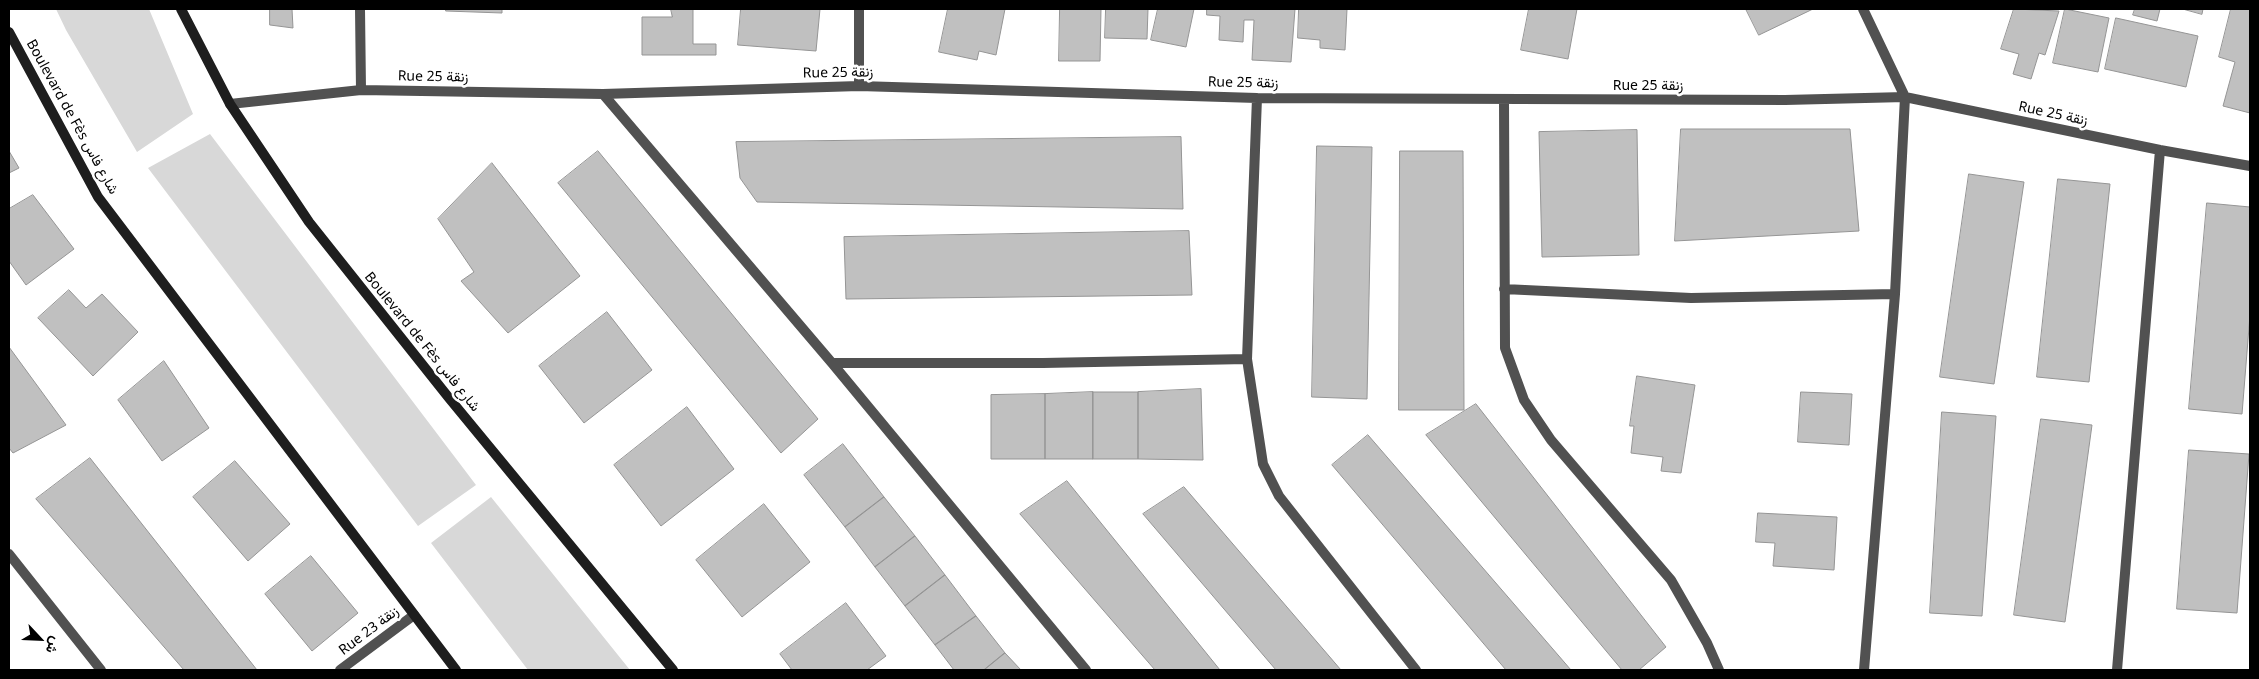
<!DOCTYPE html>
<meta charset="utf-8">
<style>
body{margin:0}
#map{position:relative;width:2259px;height:679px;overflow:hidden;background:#fff;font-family:"Noto Sans",Vazirmatn,sans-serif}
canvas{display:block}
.frame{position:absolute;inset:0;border:10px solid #000;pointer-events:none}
.north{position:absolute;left:15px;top:614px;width:50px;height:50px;-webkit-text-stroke:4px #fff;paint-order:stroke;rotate:115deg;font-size:14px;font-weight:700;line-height:20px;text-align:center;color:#000}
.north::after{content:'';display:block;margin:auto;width:18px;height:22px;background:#000;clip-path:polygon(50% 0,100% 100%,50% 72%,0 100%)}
</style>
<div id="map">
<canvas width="2259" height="679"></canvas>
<div class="frame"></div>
<div class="north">ش</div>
</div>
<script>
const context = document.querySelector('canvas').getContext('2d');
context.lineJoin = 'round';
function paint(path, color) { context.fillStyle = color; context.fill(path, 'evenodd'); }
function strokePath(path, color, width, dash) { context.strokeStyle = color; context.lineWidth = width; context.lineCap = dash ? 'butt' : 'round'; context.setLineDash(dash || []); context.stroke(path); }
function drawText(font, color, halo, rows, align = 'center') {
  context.font = font + ' "Noto Sans",Vazirmatn,sans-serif'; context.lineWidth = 5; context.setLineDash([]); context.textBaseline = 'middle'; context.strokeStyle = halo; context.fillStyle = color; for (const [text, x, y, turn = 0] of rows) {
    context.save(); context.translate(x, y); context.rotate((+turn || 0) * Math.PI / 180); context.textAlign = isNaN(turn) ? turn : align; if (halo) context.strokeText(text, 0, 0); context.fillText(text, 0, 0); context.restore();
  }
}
paint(new Path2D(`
 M56 9H149L193 114 137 152 66 30Z
 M210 134 476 485 418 526 148 168Z
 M491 497 630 670H528L431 543Z`), '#d8d8d8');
const building = new Path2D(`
 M270 9H292L293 28 270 25Z
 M446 9H502V13L446 11Z
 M671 9H693V44H716V55H642V17H672Z
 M741 9H820L816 51 738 45Z
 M948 9H1005L996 55 979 51 977 60 939 52Z
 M1060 9H1101L1100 61H1059Z
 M1106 9H1148L1147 39 1105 38Z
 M1158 9H1194L1186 47 1151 40Z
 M1207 9H1295L1291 62 1252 60 1254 20H1244L1243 42 1219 40 1220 16 1207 15Z
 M1299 9H1347L1345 50 1320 48V40L1298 38Z
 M1529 9H1577L1568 59 1521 50Z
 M1746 9H1813L1759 35Z
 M2014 9 2059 11 2045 55 2039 53 2031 79 2013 74 2019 54 2001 49Z
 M2065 9 2109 18 2098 72 2053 63Z
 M2135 9H2160L2157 21 2133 15Z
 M2183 9H2203L2202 14Z
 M2231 9H2250V113L2223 106 2235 62 2219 57Z
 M2116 18 2198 36 2186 87 2105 69Z
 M1681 129H1850L1859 231 1675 241Z
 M1637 130 1639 255 1542 257 1539 132Z
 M1181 137 1183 209 757 202 740 178 736 142Z
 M1317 146 1372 147 1367 399 1312 397Z
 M9 151 19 168 9 173Z
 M598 151 818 419 781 453 558 183Z
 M1400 151H1463L1464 410H1399Z
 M492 163 580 276 508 333 461 281 474 272 438 219Z
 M1969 174 2024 182 1994 384 1940 377Z
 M2058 179 2110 184 2089 382 2037 377Z
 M33 195 74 249 26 285 9 261V209Z
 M2207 203 2250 207V315L2242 414 2189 409Z
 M1189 231 1192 295 846 299 844 237Z
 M69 290 86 308 102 294 138 332 93 376 38 318Z
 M607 312 652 370 584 423 539 366Z
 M9 347 66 425 13 453 9 448Z
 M164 361 209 428 162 461 118 400Z
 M1637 376 1695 385 1681 473 1661 471 1663 457 1631 453 1634 426H1630Z
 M1201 389 1203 460 1138 459V392Z
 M1093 392V459H1045V394Z
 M1093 392H1138V459H1093Z
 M1801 392 1852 394 1849 445 1798 442Z
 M1045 394V459H991V395Z
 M1476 404 1666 647 1639 670H1622L1426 435Z
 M687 407 734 469 661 526 614 465Z
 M1942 412 1996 416 1982 616 1930 613Z
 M2041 419 2092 425 2065 622 2014 615Z
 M1368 435 1571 670H1506L1332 465Z
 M843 444 884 497 845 527 804 475Z
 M2189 450 2249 454 2237 613 2177 609Z
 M90 458 257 670H184L36 499Z
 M235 461 290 524 248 561 193 497Z
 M1067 481 1220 670H1155L1020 514Z
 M1184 487 1341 670H1276L1143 514Z
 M884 497 915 536 875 567 845 527Z
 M764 504 810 562 742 617 696 560Z
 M1758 513 1837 517 1834 570 1773 566 1775 543 1756 542Z
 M915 536 945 575 905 606 875 567Z
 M311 556 358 613 312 651 265 594Z
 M945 575 976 616 935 645 905 606Z
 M846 603 886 656 867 670H792L780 654Z
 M976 616 1005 653 984 670H954L935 645Z
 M1005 653 1021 670H984Z`);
paint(building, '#c0c0c0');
strokePath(building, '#959595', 1);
strokePath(new Path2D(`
 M360 9 361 90
 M859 9V86
 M1863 9 1905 97 1895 294 1864 670
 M603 94 832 363 1086 670
 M1257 98 1247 359 1263 464 1279 496 1416 670
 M1504 99 1505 348 1524 400 1551 440 1671 580 1707 643 1719 670
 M230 104 361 90 603 94 859 86 1257 98 1785 100 1905 97 2160 150 2250 166
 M1504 289 1691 298 1895 294
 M832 363H1043L1247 359
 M9 554 101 670
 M340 670 414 615
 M2117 670 2160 150`), '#515151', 10);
strokePath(new Path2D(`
 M181 9 230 104 309 222 449 398 673 670
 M9 32 98 197 456 670`), '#1e1e1e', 10);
drawText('14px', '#000', '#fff', [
 ["Rue 25 زنقة",838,73,-1],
 ["Rue 25 زنقة",433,77,1],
 ["Rue 25 زنقة",1243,83,1],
 ["Rue 25 زنقة",1648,86],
 ["Rue 25 زنقة",2053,114,12],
 ["Boulevard de Fès شارع فاس",72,117,61],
 ["Boulevard de Fès شارع فاس",422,342,51],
 ["Rue 23 زنقة",369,631,-37]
]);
</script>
